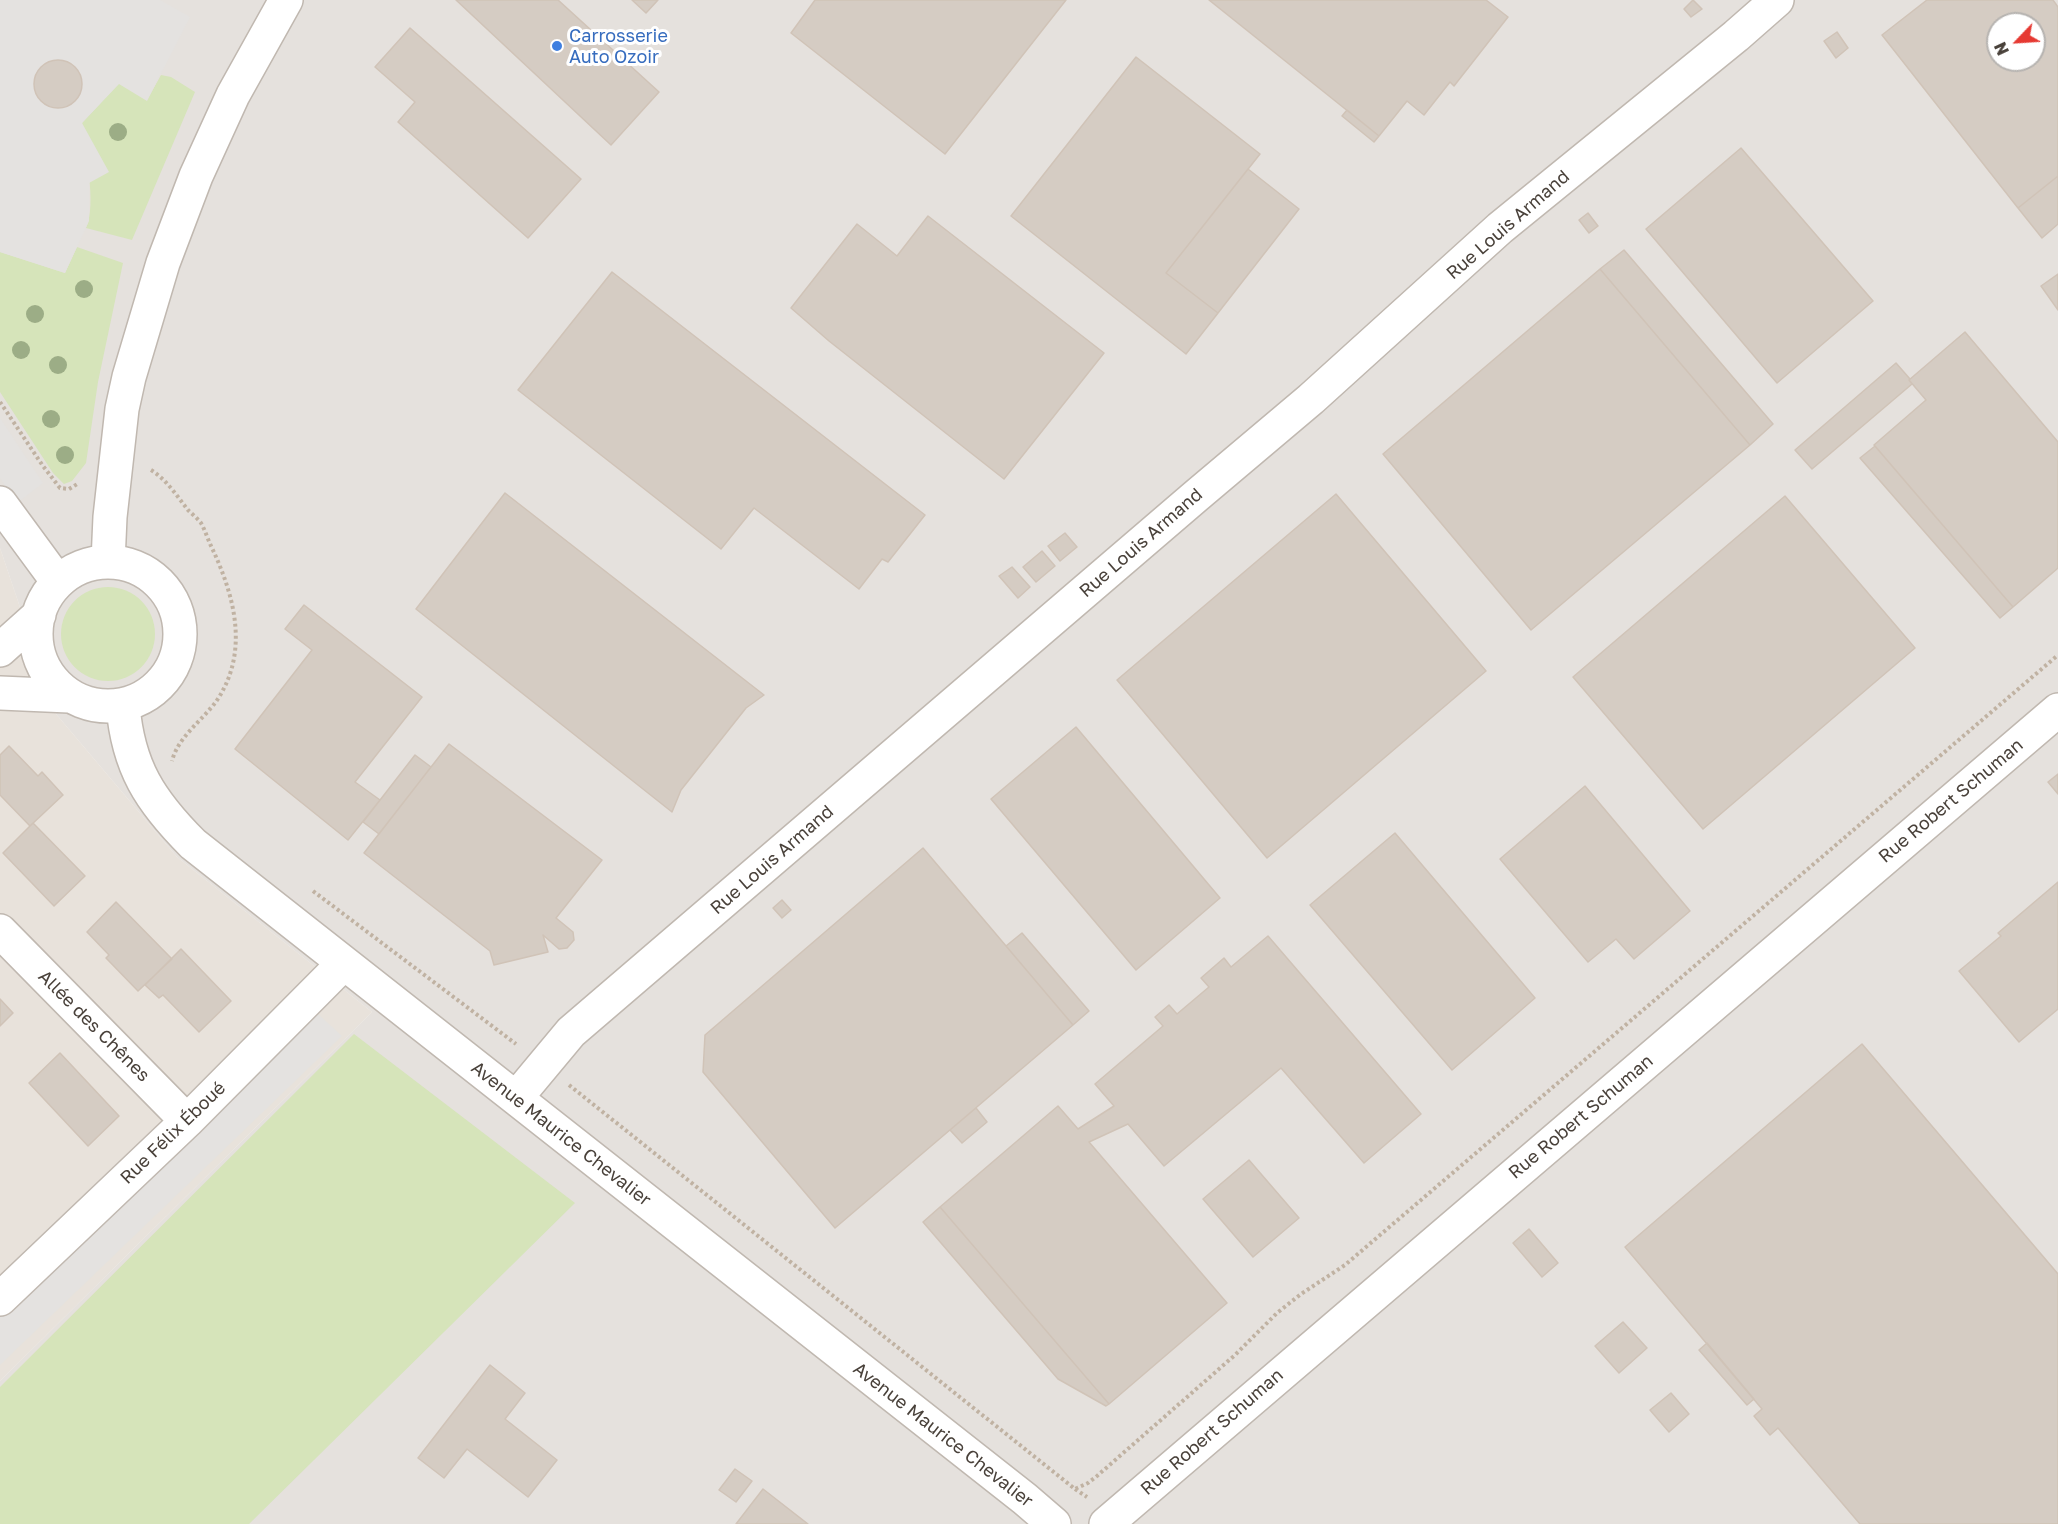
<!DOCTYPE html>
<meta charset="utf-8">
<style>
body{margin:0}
#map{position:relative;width:2058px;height:1524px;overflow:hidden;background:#f5f1ec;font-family:"Golos Text",sans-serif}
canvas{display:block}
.north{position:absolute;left:1986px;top:12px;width:60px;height:60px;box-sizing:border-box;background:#fff;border:2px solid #b6b3b0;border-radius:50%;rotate:245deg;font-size:16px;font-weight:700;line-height:24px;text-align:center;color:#49413a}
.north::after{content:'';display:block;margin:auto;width:21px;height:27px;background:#e63932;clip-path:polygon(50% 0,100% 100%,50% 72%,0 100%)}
</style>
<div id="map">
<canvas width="2058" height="1524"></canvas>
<div class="north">N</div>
</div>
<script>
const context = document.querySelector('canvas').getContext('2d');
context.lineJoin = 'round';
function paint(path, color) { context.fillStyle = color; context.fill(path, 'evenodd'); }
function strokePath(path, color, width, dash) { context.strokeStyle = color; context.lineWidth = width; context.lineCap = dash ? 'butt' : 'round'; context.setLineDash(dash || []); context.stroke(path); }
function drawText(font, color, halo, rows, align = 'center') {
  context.font = font + ' "Golos Text",sans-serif'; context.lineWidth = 6; context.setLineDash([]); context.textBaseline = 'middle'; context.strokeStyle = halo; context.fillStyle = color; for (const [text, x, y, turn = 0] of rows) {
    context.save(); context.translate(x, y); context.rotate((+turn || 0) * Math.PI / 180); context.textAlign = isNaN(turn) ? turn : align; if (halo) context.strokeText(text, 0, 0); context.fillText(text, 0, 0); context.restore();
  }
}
paint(new Path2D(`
 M0 548 56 714 177 857 372 1012 0 1381Z`), '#e8e2db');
paint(new Path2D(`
 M0 0H2058V1524H0V1381L372 1012 177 857 56 714 0 548ZM1998 24H2034V60H1998Z`), '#e5e1dd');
paint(new Path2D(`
 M161 75 171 77 195 92 132 240 86 228C97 205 85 149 82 123L119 83 147 100Z
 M77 247 123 263 98 382 86 463 72 481 64 484 53 473 0 392V252L65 273Z
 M61 634a47 47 0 1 1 94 0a47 47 0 1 1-94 0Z
 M354 1034 575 1203 249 1524H0V1387Z`), '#d6e4ba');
paint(new Path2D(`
 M0 0H160L190 17 147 101 119 84 82 123 109 172 89 183V221L65 273 0 252Z
 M0 418 43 483 17 503 0 478Z
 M306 1003 342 1036 0 1365V1298Z`), '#e4e2e0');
const building = new Path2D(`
 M456 0H558L659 92 611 145Z
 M632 0H658L646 13Z
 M815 0H1066L945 154 791 33Z
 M1209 0H1486L1508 17 1454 86 1450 82 1424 115 1407 101 1379 136Z
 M1693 0 1702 9 1691 17 1684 9Z
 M1927 0H2053L2058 7V176L2018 208 1882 35ZM1998 24H2034V60H1998Z
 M410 28 581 179 528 238 398 122 415 102 375 67Z
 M1837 32 1848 48 1836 58 1824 41Z
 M1136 57 1260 154 1166 273 1218 313 1186 354 1011 216Z
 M34 84a24 24 0 1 1 48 0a24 24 0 1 1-48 0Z
 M1347 110 1379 136 1374 142 1342 116Z
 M1741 148 1873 301 1777 383 1646 229Z
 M1248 169 1299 209 1218 313 1166 273Z
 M2058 176V224L2042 238 2018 208Z
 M1588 213 1598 226 1589 233 1579 220Z
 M928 216 1104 353 1004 479 829 341 791 308 857 224 897 256Z
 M1624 250 1773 424 1750 445 1600 269Z
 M1600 269 1750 445 1531 630 1383 454Z
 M612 272 925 515 888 562 882 559 859 589 754 508 721 549 518 390Z
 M2058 274V310L2041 286Z
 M1965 332 2058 442V568L2013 607 1874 445 1926 400 1909 380Z
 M1896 363 1910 379 1909 380 1912 384 1812 469 1795 450Z
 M1875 446 2013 607 2000 618 1860 458Z
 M505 493 764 695 746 708 681 790 672 812 416 609Z
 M1336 494 1486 671 1267 858 1117 680Z
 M1785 496 1915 648 1703 829 1573 677Z
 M1065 533 1077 547 1060 561 1048 546Z
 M1042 551 1055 566 1036 582 1023 567Z
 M1012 567 1030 587 1018 598 999 576Z
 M304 605 422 697 355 782 380 800 348 840 235 749 312 650 285 629Z
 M1076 727 1220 898 1136 970 991 799Z
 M449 744 602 860 556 918 573 932 574 940 567 948 559 949 543 935 548 952 494 965 490 951 364 853Z
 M9 746 38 776 42 772 63 795 30 826 0 795V755Z
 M415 755 431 767 379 834 363 822Z
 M2058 774V794L2048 782Z
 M1585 786 1690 911 1634 959 1616 939 1588 962 1500 859Z
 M33 823 85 876 54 906 3 853Z
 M1395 833 1535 998 1452 1070 1310 905Z
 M923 848 1073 1025 835 1228 703 1072 705 1035Z
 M2058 882V1009L2019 1042 1959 971 2001 936 1998 933Z
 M782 900 791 910 782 918 773 908Z
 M116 902 172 959 138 991 106 958 109 955 87 932Z
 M1022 933 1089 1011 1073 1025 1006 946Z
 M1268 936 1421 1114 1364 1163 1281 1068 1164 1166 1128 1124 1089 1142 1227 1303 1109 1404 940 1207 1058 1106 1078 1129 1114 1106 1095 1084 1163 1026 1155 1017 1169 1005 1177 1014 1209 987 1201 978 1224 958 1231 967Z
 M181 949 231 1001 199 1032 163 995 159 998 145 985Z
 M0 999 13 1013 0 1026Z
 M1862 1044 2058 1274V1524H1860L1778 1428 1770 1435 1754 1416 1762 1409 1625 1247Z
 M60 1053 119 1116 88 1146 29 1083Z
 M976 1108 987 1122 962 1143 950 1130Z
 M1249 1160 1299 1218 1253 1257 1203 1199Z
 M940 1207 1109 1404 1106 1406 1058 1379 923 1222Z
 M1529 1229 1558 1263 1542 1277 1513 1243Z
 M1623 1322 1647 1348 1619 1373 1595 1346Z
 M1707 1343 1754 1399 1747 1405 1699 1350Z
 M490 1365 525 1393 505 1419 557 1460 528 1497 467 1449 444 1478 418 1458Z
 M1671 1393 1689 1414 1669 1432 1650 1410Z
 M735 1469 752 1481 736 1502 719 1490Z
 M763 1489 808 1524H736Z`);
paint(building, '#d5ccc3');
strokePath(building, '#d0c3b7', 1.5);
const minor = new Path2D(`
 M0 503 58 582
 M36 634a72 72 0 1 1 144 0a72 72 0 1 1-144 0Z
 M108 562 110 517 122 409 129 377 163 263 196 176 233 95 286 0
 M0 650 39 615
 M0 693 69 696
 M123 706C128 767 150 801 193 844L1025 1499 1054 1524
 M0 931 187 1121
 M516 1098 571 1032 1196 496 1311 399 1500 228 1736 36 1777 0
 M0 1299 187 1121 343 964
 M1106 1524 2058 710`);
strokePath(minor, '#c0b8b0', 36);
strokePath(new Path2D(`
 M0 402 43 466 60 488 69 489 79 483
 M151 470C166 479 177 496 188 510 192 514 197 518 201 523 205 530 208 540 212 548 233 593 248 645 222 692 209 717 179 733 172 761
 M313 891 516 1044
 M569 1085 1075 1489 1088 1483 1097 1476 1235 1355 1277 1313 1301 1294 1345 1265 2058 655
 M1075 1489 1087 1497`), '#c0b2a2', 4, [3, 3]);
strokePath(minor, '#fff', 33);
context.fillStyle = '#9cad86';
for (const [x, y] of [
 [118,132],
 [84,289],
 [35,314],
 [21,350],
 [58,365],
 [51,419],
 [65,455]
]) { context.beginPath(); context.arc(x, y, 9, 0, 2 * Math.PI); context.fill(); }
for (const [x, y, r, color] of [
 [557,46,6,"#3f7fe0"]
]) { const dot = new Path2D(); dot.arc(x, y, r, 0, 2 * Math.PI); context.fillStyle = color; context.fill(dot); strokePath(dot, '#fff', 2); }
drawText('18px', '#366cbe', '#fff', [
 ["Carrosserie",569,36],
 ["Auto Ozoir",569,57]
], 'left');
drawText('18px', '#49413a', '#fff', [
 ["Rue Louis Armand",1508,225,-41],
 ["Rue Louis Armand",1141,543,-41],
 ["Rue Robert Schuman",1951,801,-40],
 ["Rue Louis Armand",772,860,-41],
 ["Allée des Chênes",94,1026,45],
 ["Rue Robert Schuman",1581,1117,-40],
 ["Rue Félix Éboué",173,1133,-44],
 ["Avenue Maurice Chevalier",561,1134,38],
 ["Rue Robert Schuman",1212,1432,-41],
 ["Avenue Maurice Chevalier",943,1435,38]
]);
</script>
